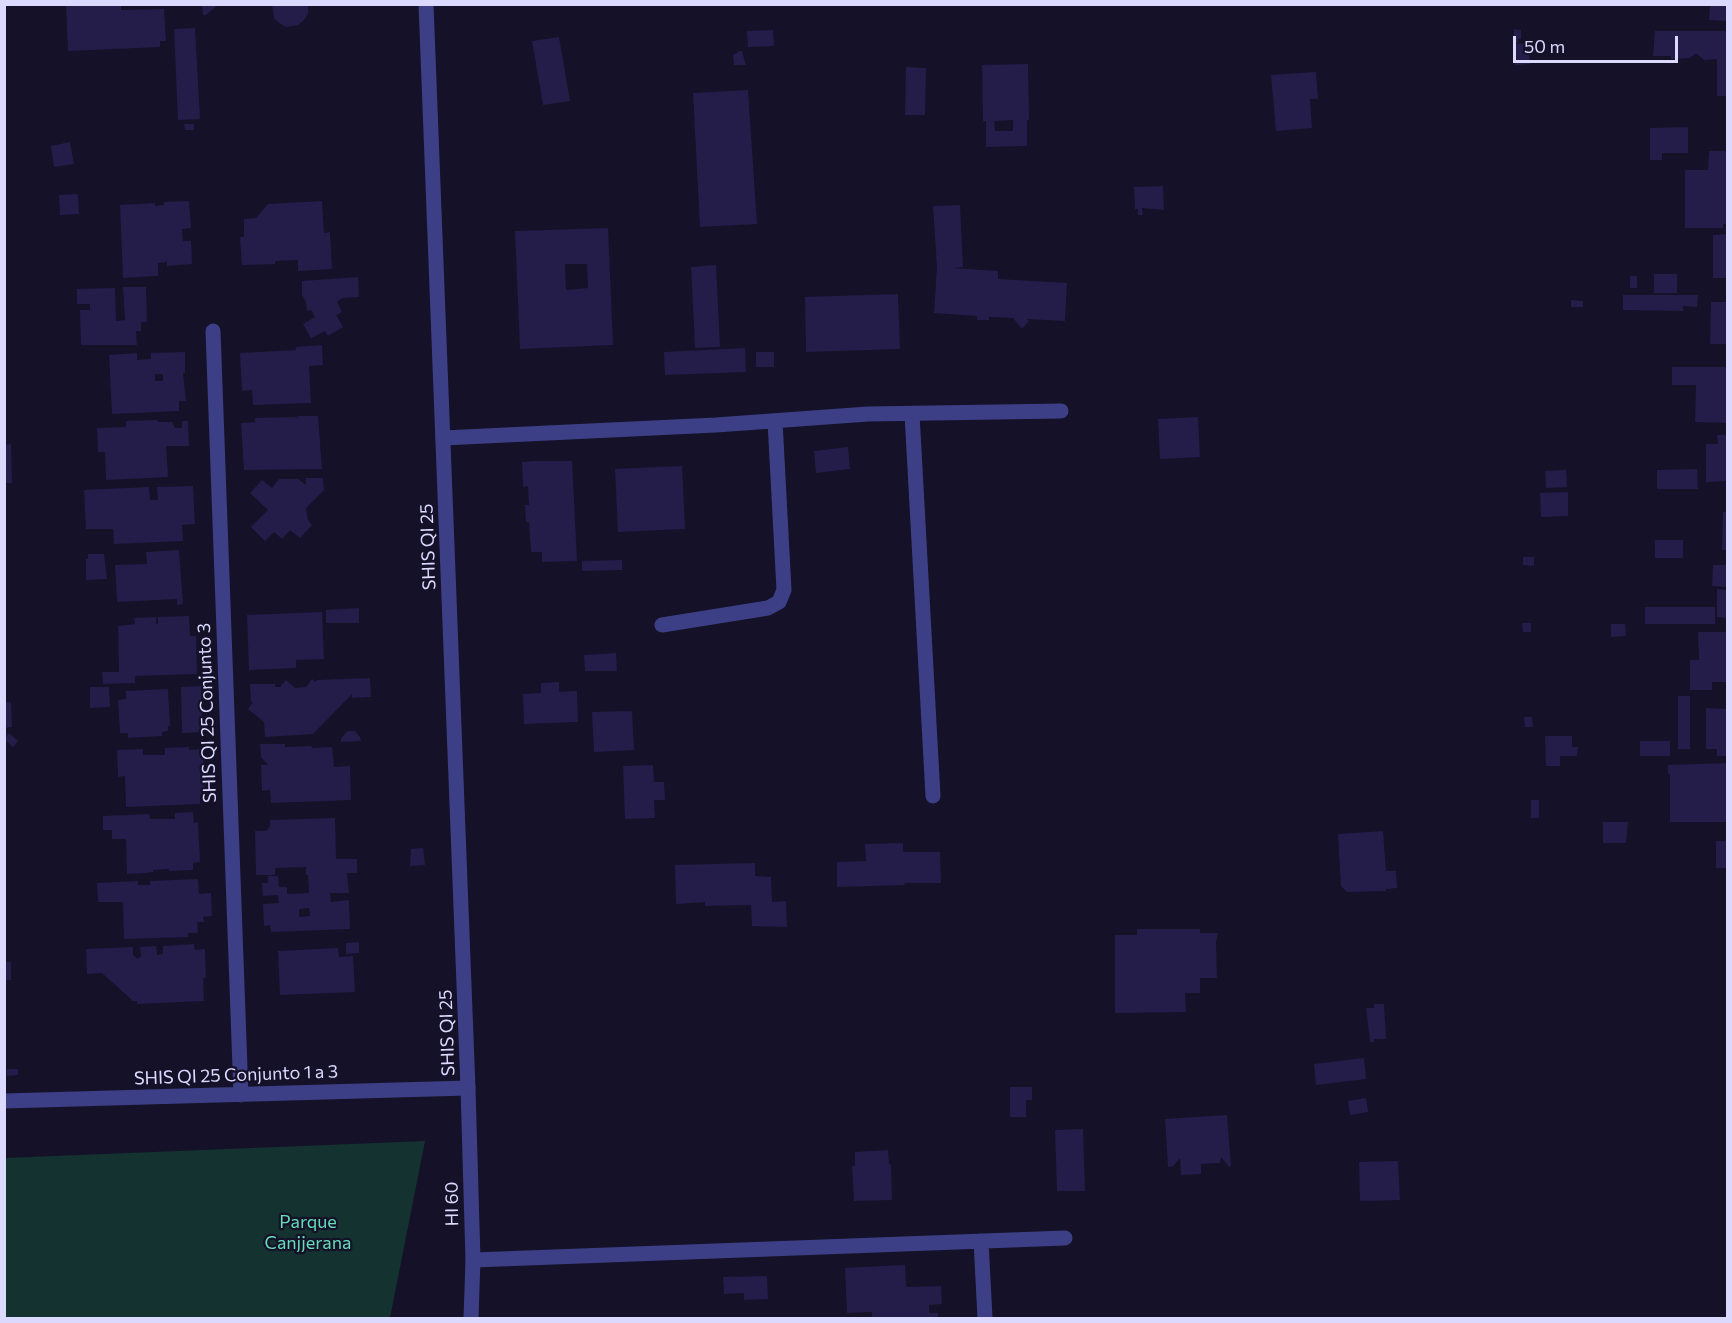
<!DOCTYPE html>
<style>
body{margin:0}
#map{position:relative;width:1732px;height:1323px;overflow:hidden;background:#141128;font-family:Commissioner,sans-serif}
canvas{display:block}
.frame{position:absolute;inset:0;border:6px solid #dcd9fe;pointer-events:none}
.scale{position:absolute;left:1513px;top:36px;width:165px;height:27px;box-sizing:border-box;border:3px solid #dcd9fe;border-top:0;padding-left:8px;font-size:18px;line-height:21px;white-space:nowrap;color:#dcd9fe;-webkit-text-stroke:4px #141128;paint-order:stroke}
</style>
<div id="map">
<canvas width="1732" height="1323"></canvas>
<div class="frame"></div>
<div class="scale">50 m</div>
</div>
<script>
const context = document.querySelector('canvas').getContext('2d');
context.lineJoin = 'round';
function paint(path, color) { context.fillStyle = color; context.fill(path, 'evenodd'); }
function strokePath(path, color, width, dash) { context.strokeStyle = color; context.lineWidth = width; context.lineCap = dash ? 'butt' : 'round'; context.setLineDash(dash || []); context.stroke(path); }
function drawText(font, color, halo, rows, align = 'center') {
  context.font = font + ' Commissioner,sans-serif'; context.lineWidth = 4.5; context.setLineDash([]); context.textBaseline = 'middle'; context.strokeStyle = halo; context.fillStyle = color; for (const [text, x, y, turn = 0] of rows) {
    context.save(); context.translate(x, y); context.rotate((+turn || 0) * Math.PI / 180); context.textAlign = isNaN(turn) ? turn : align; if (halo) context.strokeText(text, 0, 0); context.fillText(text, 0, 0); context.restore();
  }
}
paint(new Path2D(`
 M425 1141 390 1318H5V1158Z`), '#143230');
paint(new Path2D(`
 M66 4H121V10L164 9 166 41H160V47L68 51Z
 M202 4H219L206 15H203Z
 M272 4H308V14L304 20 298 25 286 27 279 23 274 18Z
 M1710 4H1728V21L1709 20Z
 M195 28 200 119 178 120 174 29Z
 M1514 29 1521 30V39H1518V43H1514Z
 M773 30 774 46 748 47 747 31Z
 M1655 31H1728V96H1717V59L1704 60 1696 53 1690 58 1671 59V56H1653Z
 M559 37 570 101 543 105 532 41Z
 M1528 43 1530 64 1515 65 1514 44Z
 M738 51H742L746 65H734L733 54 738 53Z
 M1028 64 1029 120H1027V146L986 147V121H983L982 65ZM1013 120V131H995L994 121Z
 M906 67 926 68 925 115H905Z
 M1316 72 1318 99H1310L1312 128 1276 131 1271 75Z
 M748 90 757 224 700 227 693 93Z
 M184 124H194V130H185Z
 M1688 127V153H1662V160H1650V128Z
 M70 142 74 164 54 167 51 146Z
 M1709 151H1728V224H1723V228H1685V170H1708Z
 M1163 186 1164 210 1142 208 1143 215H1138V209H1135L1134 187Z
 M78 194 79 214 60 215 59 195Z
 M189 201 191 228 182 229 183 241H191L192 264 167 266V262L158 263V276L123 278 120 205 155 203V206L164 205V202Z
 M322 201 324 233 330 232 332 269 298 271V260L275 261V264L242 265 240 237H244V219L256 218 268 204Z
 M960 205 963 267 953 268 998 271V279L1067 283 1065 321 1027 319 1029 321 1022 329 1013 318 989 317V320H977V316L934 313 937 267 933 206Z
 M608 228 613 345 520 349 515 231ZM565 264H587L588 288 566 290Z
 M1728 234V278H1713V235Z
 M716 265 720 347 695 348 691 267Z
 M1654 274H1677V293H1654Z
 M1630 276H1637V288H1630Z
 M358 277 359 297 342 298 337 302 342 312 336 315 343 327 328 336 325 331 311 338 303 324 315 317 311 310 307 311 306 302 302 295V281Z
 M123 287H146L147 322H141V331H136L137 345H81L80 310H90V304H77V289L115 288 116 321 125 320Z
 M898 294 900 349 806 352 805 297Z
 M1623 295H1698L1697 307 1683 306V311L1623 310Z
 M1571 300 1583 301V307H1571Z
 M1711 302H1728V344H1710Z
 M322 345 323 365 309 366 311 403 253 405 252 390 242 391 240 353 296 350V347Z
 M745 348 746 372 665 375 664 352Z
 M185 352V373H183L186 401H179V411L112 414 109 355 137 353V360L151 359V353ZM155 374H163V381H155Z
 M756 352H774V367H756Z
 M1672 367H1728V423L1695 422 1696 385H1672Z
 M318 416 322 469 244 470 241 423 255 422V418L297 417 298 420V416Z
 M1198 417 1200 457 1160 459 1158 419Z
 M157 420 158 422H172L175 428H182V421H188L189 446H166L168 477 106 480 105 452H98L97 428 126 427V421Z
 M1717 435H1728V481L1706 482V444H1718Z
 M11 444 12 483H4V445Z
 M848 447 850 469 816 473 814 451Z
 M536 461H572L577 561 542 562V552H531L529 522H526L525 505H529L528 486 523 487 522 462Z
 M682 466 685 529 618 532 615 469Z
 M1697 469 1698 489H1657V470Z
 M1566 470 1567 487 1546 488 1545 471Z
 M306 478H323V479L324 490 306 508 308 520 312 525 300 538 290 530 282 539 274 532 265 541 251 527 268 510 250 493 262 480 272 488 279 479H298L306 485Z
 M193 486 195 524 182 525 183 541 114 544 113 529H86L84 490 149 487 150 500H158L157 487Z
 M1568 492V516L1541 517 1540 493Z
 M1723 512H1728V550H1722Z
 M1655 540H1683V558H1655Z
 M179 550 183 604 177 605V599L117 602 115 565 147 564 146 552Z
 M88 554H104L107 579 86 580V559H88Z
 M1523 557H1534V566L1523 565Z
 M622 560V570L582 571V561Z
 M1713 565H1728V587L1712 586Z
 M1717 589 1728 590V618L1717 617Z
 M1645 607H1715V624H1645Z
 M359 608V623H326V610Z
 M322 612 324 659 296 660V668L249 670 247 615Z
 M189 616 190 636H196L197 674 135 676V683L103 684 102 672H119L118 626 135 624 134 618 156 617V624H158V617Z
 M1522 623H1531V632H1523Z
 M1611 624H1625L1626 636 1611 637Z
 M1698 632H1728V682H1712V690H1690V660H1699Z
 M616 653 617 671H585L584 655Z
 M370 678 371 697 352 698V694L313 734 265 737 264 722 248 709 253 702H251L250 684H275V687H280L286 680 295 688 306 687 312 679 316 682 317 680Z
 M559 682V692L577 691 578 722 524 724 523 694 541 693V683Z
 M201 686 202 732 182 733 181 687Z
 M90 687H109L110 707 90 708Z
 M168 689 170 726H168V731L162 732V736L128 738V733H120L118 700 126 699V691Z
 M1678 696H1690V749H1678Z
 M11 702 12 727 4 728V703Z
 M1706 708 1728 709V756H1717V749H1706Z
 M632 711 634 750 594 752 592 712Z
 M1524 717H1532L1533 727H1525Z
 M348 731H355L360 737 361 741 341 742V738Z
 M9 733 18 741 13 747 4 739Z
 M1545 736H1572V747H1578L1577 756H1560V766H1546Z
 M1640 741H1670V756H1640Z
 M260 744H285V747L311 746 312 748 332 747 334 767 350 766 351 800 271 803 270 790 262 791 261 765H268L261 757Z
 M189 747V750L203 749 205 795H200V804L126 807 125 776 118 777 117 750 143 749V755H165V748Z
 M1728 763V822H1670V774H1668V765Z
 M653 765 654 782H664L665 800H654L655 818 625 819 623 766Z
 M1531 800H1539V818H1531Z
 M193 812 194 823 198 822 200 862 193 863V870L169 871V869L153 870V872L146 873 127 874 126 839H112V830H103V816L149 814 150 819H175V813Z
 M335 818 336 859H357V873H347L349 893H330L331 902 349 900 350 929 271 932 270 925 264 926 263 904 279 903 278 895 263 896 262 883H268V876H278L279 887H287V894L309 893 308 875H306V867L275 868V875H256L255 831H266L270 826V820ZM309 908 310 916 299 917V909Z
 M1603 822H1628L1626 843H1603Z
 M1383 831 1386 871H1396L1397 888 1386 889V891L1347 892 1341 886 1338 834Z
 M1716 841H1728V868H1716Z
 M903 843V852H940L941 883H904L905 885 837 887V862L866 861 865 844Z
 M423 848 425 865 410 866 411 849Z
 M755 863V876L771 877 772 902 786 901 787 927 752 926 751 905 705 906V902L676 904 675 865Z
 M198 879 199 894 211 893 212 916 203 917 204 922H197L198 933H188V937L124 939 123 902H98L97 883 138 881V885H150V881Z
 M1137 929H1200V933H1218L1216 942 1217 978H1200V993H1185L1186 1012 1115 1013V935H1137Z
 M359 942V953L346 954V943Z
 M194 944 195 950 205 949 206 978H203L204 1001 137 1004V1001H133L102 973 87 974 86 949 133 947V955L138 959 141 956 140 947 156 946 157 955 163 954V946Z
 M338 948 339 957 353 956 355 992 280 995 278 951Z
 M4 962H11V980H4Z
 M1374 1004H1384L1386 1039H1374V1042H1370L1366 1008H1374Z
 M1364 1058 1366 1079 1316 1085 1314 1064Z
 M7 1069H18V1075L7 1076Z
 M1010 1087H1032V1100H1026V1117H1010Z
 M1366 1098 1368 1112 1350 1115 1348 1101Z
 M1227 1115 1231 1166 1229 1167 1221 1157 1220 1163 1201 1164V1174L1181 1175 1180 1158 1173 1166 1168 1167 1165 1119Z
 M1083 1129 1085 1191H1057L1055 1130Z
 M888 1150 889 1164H891L892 1200 854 1201 852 1166H855V1152Z
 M1398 1161 1400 1200 1360 1201 1359 1162Z
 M905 1265 906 1287 941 1286 942 1304 929 1305V1313H938V1318H872V1312L847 1313 845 1268Z
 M767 1276 768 1299 744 1300V1293L724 1294 723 1277Z`), '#241d49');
strokePath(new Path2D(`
 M213 331 241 1095
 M912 414 933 796
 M443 438 716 425 868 414 1061 411
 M662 625 768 608 779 602 784 590 775 421
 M4 1101 468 1088
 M981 1241 985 1318
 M473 1260 1065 1238`), '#3d3f86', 15);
strokePath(new Path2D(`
 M426 4 468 1088 473 1260 471 1318`), '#3d3f86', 15);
drawText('18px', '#dcd9fe', '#141128', [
 ["SHIS QI 25",428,547,-92],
 ["SHIS QI 25 Conjunto 3",207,713,-92],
 ["SHIS QI 25",447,1033,-92],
 ["SHIS QI 25 Conjunto 1 a 3",236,1075,-2],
 ["HI 60",452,1204,-91]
]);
drawText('18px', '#66ddb9', '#141128', [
 ["Parque",308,1222],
 ["Canjjerana",308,1243]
]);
</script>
